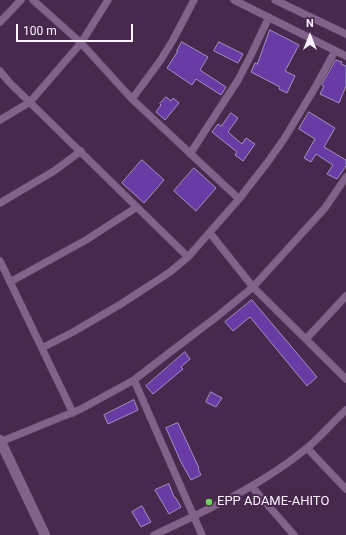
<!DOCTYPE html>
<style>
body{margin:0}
#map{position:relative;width:346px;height:535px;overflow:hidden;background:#46294c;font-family:Roboto,sans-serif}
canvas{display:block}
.north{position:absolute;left:290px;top:16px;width:40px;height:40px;-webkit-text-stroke:3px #46294c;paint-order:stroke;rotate:0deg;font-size:11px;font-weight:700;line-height:16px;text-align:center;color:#fcf1fe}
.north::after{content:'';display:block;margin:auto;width:14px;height:18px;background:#fcf1fe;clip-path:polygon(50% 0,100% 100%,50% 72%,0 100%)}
.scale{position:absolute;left:16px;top:24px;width:117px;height:18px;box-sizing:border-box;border:2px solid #fcf1fe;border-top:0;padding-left:5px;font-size:12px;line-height:14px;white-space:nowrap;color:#fcf1fe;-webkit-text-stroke:3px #46294c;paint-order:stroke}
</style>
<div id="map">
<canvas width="346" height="535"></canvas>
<div class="north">N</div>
<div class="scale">100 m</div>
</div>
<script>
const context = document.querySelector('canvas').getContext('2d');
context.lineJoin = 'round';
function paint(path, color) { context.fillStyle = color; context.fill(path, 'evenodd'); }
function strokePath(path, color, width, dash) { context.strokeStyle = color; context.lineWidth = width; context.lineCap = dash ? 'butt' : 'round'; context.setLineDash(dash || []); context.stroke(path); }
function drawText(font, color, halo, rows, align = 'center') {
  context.font = font + ' Roboto,sans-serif'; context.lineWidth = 4; context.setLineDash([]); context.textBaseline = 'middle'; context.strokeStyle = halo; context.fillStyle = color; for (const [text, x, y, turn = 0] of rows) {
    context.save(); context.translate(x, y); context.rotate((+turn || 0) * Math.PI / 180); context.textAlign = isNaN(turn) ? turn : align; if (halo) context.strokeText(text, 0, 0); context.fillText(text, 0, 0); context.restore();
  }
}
const building = new Path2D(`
 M270 30 299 45 285 71 295 76 287 93 279 89 280 87 251 72 255 63 257 64Z
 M182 42 208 57 200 70 226 87 221 95 196 79 192 85 167 68 178 51H177Z
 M219 42 243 54 238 63 214 51Z
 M336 60 342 62 341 64 346 66V86L339 103 320 94 324 86 322 85Z
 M166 97 171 101 173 98 179 103 165 120 156 112 161 105 160 104Z
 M309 112 335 128 324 147 346 160V166L337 179 327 174 333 165 316 154 311 162 304 158 315 139 299 129Z
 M231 113 238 118 228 132 242 144 246 138 255 144 243 161 235 155 237 152 212 132 218 124 221 126Z
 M142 160 164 180 144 203 122 183Z
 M194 168 216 188 196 211 174 191Z
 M252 300 317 377 307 386 250 317 233 331 225 322Z
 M185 352 190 359 181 367 183 369 153 394 146 386Z
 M211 392 222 398 216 407 206 402Z
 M134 400 138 410 108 424 104 415Z
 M178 423 199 468 198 469 201 475 191 480 181 462 166 428Z
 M169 484 174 497H175L181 507 169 514 155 490Z
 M142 506 151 522 141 527 132 512Z`);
paint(building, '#693ca5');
strokePath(building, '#a191c1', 1);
const street = new Path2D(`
 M33 0 81 43 132 99 239 199
 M234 0 346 56
 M275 0 346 34
 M0 22 21 0
 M0 71 9 82 188 257
 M132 99 160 61 173 40 194 0
 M0 120 30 102 81 43 108 0
 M190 154 238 80 251 55 269 17
 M0 203 54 171 81 151
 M210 233 253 287 346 379
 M0 261 73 413
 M10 282 86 240 137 207
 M306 339 346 296
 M42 348 73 332 121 304 170 272 188 257 239 199 267 163 284 139 316 86 335 51
 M134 380 202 535
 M0 442 81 409 134 380 169 353 219 315 253 287 325 208 346 177
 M307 448 346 489
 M252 487 294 535
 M154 535C207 510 261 486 307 448 321 436 333 422 346 410`);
const secondary = new Path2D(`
 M0 440 45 535`);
strokePath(street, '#5d4663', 8);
strokePath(secondary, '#5d4663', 11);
strokePath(street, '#82628a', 7);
strokePath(secondary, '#82628a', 10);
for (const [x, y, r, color] of [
 [209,502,4,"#73d25d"]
]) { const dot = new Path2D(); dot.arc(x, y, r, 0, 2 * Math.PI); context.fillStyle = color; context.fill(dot); strokePath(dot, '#46294c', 1.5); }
drawText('13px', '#fcf1fe', '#46294c', [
 ["EPP ADAME-AHITO",217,502]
], 'left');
</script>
